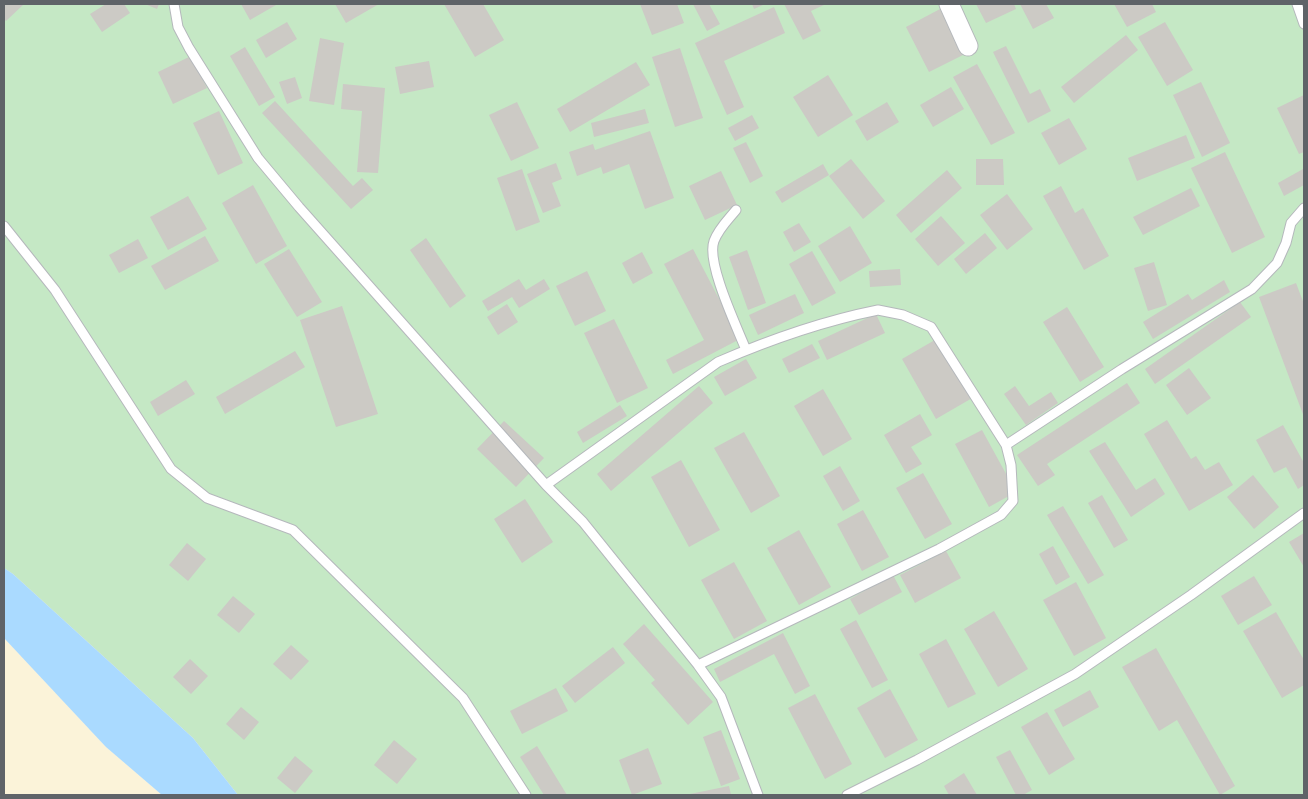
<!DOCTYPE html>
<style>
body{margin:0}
#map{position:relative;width:1308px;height:799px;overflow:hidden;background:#f1efe8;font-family:"PT Sans",sans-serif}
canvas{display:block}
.frame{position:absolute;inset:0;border:5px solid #5f6368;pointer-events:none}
</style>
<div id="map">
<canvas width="1308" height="799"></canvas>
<div class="frame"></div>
</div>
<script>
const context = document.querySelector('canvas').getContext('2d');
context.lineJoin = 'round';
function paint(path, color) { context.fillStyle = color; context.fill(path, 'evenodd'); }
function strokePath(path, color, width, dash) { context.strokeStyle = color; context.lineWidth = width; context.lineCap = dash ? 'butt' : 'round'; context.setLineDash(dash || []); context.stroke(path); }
paint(new Path2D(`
 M4 4H1304V795H238L193 738 13 574 4 568Z`), '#c5e8c5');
paint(new Path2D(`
 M4 638 106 747 162 795H4Z`), '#fbf3d9');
paint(new Path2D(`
 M4 568 13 574 193 738 238 795H162L106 747 4 638Z`), '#aadaff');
paint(new Path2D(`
 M4 4H24L6 21 4 19Z
 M106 4H124L130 13 102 32 90 14Z
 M145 4H159L157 9Z
 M241 4H276V5L250 20Z
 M335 4H379L346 23Z
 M444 4H483L504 40 475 57Z
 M640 4H677L684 23 652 35Z
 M693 4H709L720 24 707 31Z
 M752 4H765L754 9Z
 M784 4H826L811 11 821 31 803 40Z
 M976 4H1014L1016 9 986 23Z
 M1020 4H1046L1054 18 1033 29Z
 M1114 4H1152L1156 12 1127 27Z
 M774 7 785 33 724 61 744 107 727 115 695 43Z
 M940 9 963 55 929 72 906 27Z
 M287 22 297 39 266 58 256 40Z
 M1165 22 1193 70 1167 86 1138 37Z
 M1126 35 1138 50 1074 103 1061 87Z
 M320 38 344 43 334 105 309 101Z
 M1006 46 1030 94 1040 89 1051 111 1028 123 993 52Z
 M245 47 275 97 259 106 230 56Z
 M680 48 703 118 675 127 652 57Z
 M191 56 207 88 173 104 158 72Z
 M429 61 434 87 400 94 395 67Z
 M636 62 650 85 570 132 557 109Z
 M977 64 1015 133 991 145 953 77Z
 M828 75 853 115 818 137 793 97Z
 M295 77 302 98 287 104 279 82Z
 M1201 82 1230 143 1202 157 1173 95Z
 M343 84 385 88 378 173 357 172 362 111 341 109Z
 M951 87 964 109 933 127 920 105Z
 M1304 95V152L1299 154 1277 108Z
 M275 101 353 186 362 178 373 190 351 209 262 113Z
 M517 102 539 148 511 161 489 115Z
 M887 102 899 122 867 141 855 121Z
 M645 109 649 123 594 137 591 123Z
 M219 111 243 163 218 175 193 123Z
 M752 115 759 128 735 141 728 128Z
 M1069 118 1087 149 1059 165 1041 133Z
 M650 131 674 198 645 209 629 164 603 174 601 167 577 176 569 152 593 144 595 150Z
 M1186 135 1195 158 1137 181 1128 158Z
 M746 142 763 176 750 183 733 148Z
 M1225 152 1265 237 1232 253 1191 168Z
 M851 159 885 201 863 219 829 176Z
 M976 159H1003L1004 185H976Z
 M556 163 562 179 552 183 561 206 543 213 527 174Z
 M823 164 829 175 782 203 775 192Z
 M522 169 540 222 516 231 497 178Z
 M1303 169 1304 185 1284 196 1278 183Z
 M947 170 962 188 911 233 896 215Z
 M721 171 737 205 705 220 689 186Z
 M253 185 287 246 256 264 222 203Z
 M1061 186 1075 213 1083 208 1109 256 1084 270 1043 196Z
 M1191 188 1200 206 1143 235 1133 217Z
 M1007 194 1033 229 1007 250 980 215Z
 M188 196 207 229 168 250 150 217Z
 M941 216 965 243 938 266 915 239Z
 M799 223 811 242 794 252 783 232Z
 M850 226 872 263 840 282 818 246Z
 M985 233 997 248 966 274 954 259Z
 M205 236 219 261 165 290 151 266Z
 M426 238 466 296 450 308 410 250Z
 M138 239 148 258 119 273 109 255Z
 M289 249 322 302 297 317 264 264Z
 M693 249 740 339 673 374 666 360 704 340 664 264Z
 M747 250 766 303 748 310 729 257Z
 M812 251 836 293 812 306 789 264Z
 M642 252 653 273 633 284 622 263Z
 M1154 262 1167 305 1148 311 1134 268Z
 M900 269 901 285 870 287 869 271Z
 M587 271 606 311 575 326 556 286Z
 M519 279 526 290 544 279 550 289 519 308 512 297 488 311 482 301Z
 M1224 280 1230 292 1153 339 1143 322 1188 294 1192 300Z
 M1296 283 1304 304V417L1259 297Z
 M795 294 804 313 758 335 749 315Z
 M1240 302 1251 317 1155 384 1145 369Z
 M507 304 518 322 498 335 487 317Z
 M342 306 378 414 336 427 300 320Z
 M1067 307 1104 367 1080 382 1043 322Z
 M876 314 885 333 827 360 818 341Z
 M614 319 648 388 617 403 584 333Z
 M940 337 974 397 936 419 902 359Z
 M812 344 820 358 789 373 782 359Z
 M295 351 305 367 225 414 216 397Z
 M746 359 757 378 725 396 714 377Z
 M1189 368 1211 398 1187 415 1166 385Z
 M186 380 195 394 158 416 150 402Z
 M1127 383 1140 403 1047 464 1055 475 1038 486 1017 455Z
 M699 386 713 403 611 491 597 474Z
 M1015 386 1029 406 1051 392 1058 403 1026 425 1004 394Z
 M823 389 852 439 823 456 794 406Z
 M620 405 627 416 583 443 577 432Z
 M920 414 932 435 911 447 922 464 906 473 884 435Z
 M1167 420 1191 459 1196 456 1205 470 1219 462 1233 485 1189 511 1144 434Z
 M504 421 544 458 516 487 477 449Z
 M1283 425 1304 463V485L1298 489 1286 467 1274 473 1256 440Z
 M982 430 1016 492 989 507 955 444Z
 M744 432 780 496 751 513 714 448Z
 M1105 442 1136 490 1155 478 1165 494 1131 517 1089 451Z
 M681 460 720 530 689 547 651 477Z
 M840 466 860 501 843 511 823 476Z
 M923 473 952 524 925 539 896 488Z
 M1253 475 1279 507 1254 529 1227 497Z
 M1102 495 1128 540 1114 548 1088 503Z
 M525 499 553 542 522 563 494 519Z
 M1063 506 1104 575 1088 584 1047 515Z
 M863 510 889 557 862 571 837 524Z
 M799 530 831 587 799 605 767 548Z
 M1304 533V567L1289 542Z
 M187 543 206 559 188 581 169 565Z
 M1053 546 1070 577 1056 585 1039 554Z
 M946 551 961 578 915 603 900 575Z
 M734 562 767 621 734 639 701 580Z
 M893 575 902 592 859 615 850 599Z
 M1254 576 1272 605 1238 625 1221 596Z
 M1076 582 1106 638 1074 656 1043 600Z
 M233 596 255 614 239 633 217 615Z
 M994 611 1028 669 998 687 964 629Z
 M1276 612 1304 660V685L1282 698 1243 631Z
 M856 620 888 680 872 688 840 629Z
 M644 624 713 702 688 725 651 683 655 680 623 644Z
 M783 633 810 686 795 694 774 654 720 682 714 669Z
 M946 639 976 694 948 708 919 654Z
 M291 645 309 661 291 680 273 664Z
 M613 647 625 663 575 703 562 686Z
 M1156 648 1235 786 1220 795 1177 720 1159 731 1122 667Z
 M190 659 208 676 191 694 173 677Z
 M556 688 568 711 522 734 510 711Z
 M890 689 918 740 885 758 857 708Z
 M1090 690 1099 707 1063 727 1054 710Z
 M815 694 852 764 825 779 788 708Z
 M241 707 259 722 244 740 226 724Z
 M1047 712 1075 759 1049 775 1021 727Z
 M721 730 740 779 721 786 703 737Z
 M394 740 417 759 397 784 374 765Z
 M537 746 567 795H544L520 757Z
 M648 748 662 784 632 795 619 760Z
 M1010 750 1032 790 1023 795H1016L996 757Z
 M295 756 313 771 295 793 277 778Z
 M964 773 977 795H949L944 786Z
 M729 786 731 795H690V794Z`), '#cccac5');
const service = new Path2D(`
 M174 4 178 27 189 48 258 158 299 207 546 485
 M1297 4 1304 24
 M736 210C728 220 719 228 714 241 706 263 737 327 746 350
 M4 226 55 290 171 469 207 498 293 530 463 698 526 795
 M878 310 903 315 931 327 1006 445 1011 465 1013 501 1001 515 939 549 698 665 583 522 546 485 718 362C769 340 823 321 878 310Z
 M1006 445 1122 369 1252 289 1277 263 1286 243 1291 223 1304 208
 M698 665 721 697 758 795
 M847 795 917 760 1075 674 1191 595 1304 513`);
const minor = new Path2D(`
 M949 4 968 46`);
strokePath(service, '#b5b8bc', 11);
strokePath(minor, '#b5b8bc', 21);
strokePath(service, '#fff', 9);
strokePath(minor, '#fff', 19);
</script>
